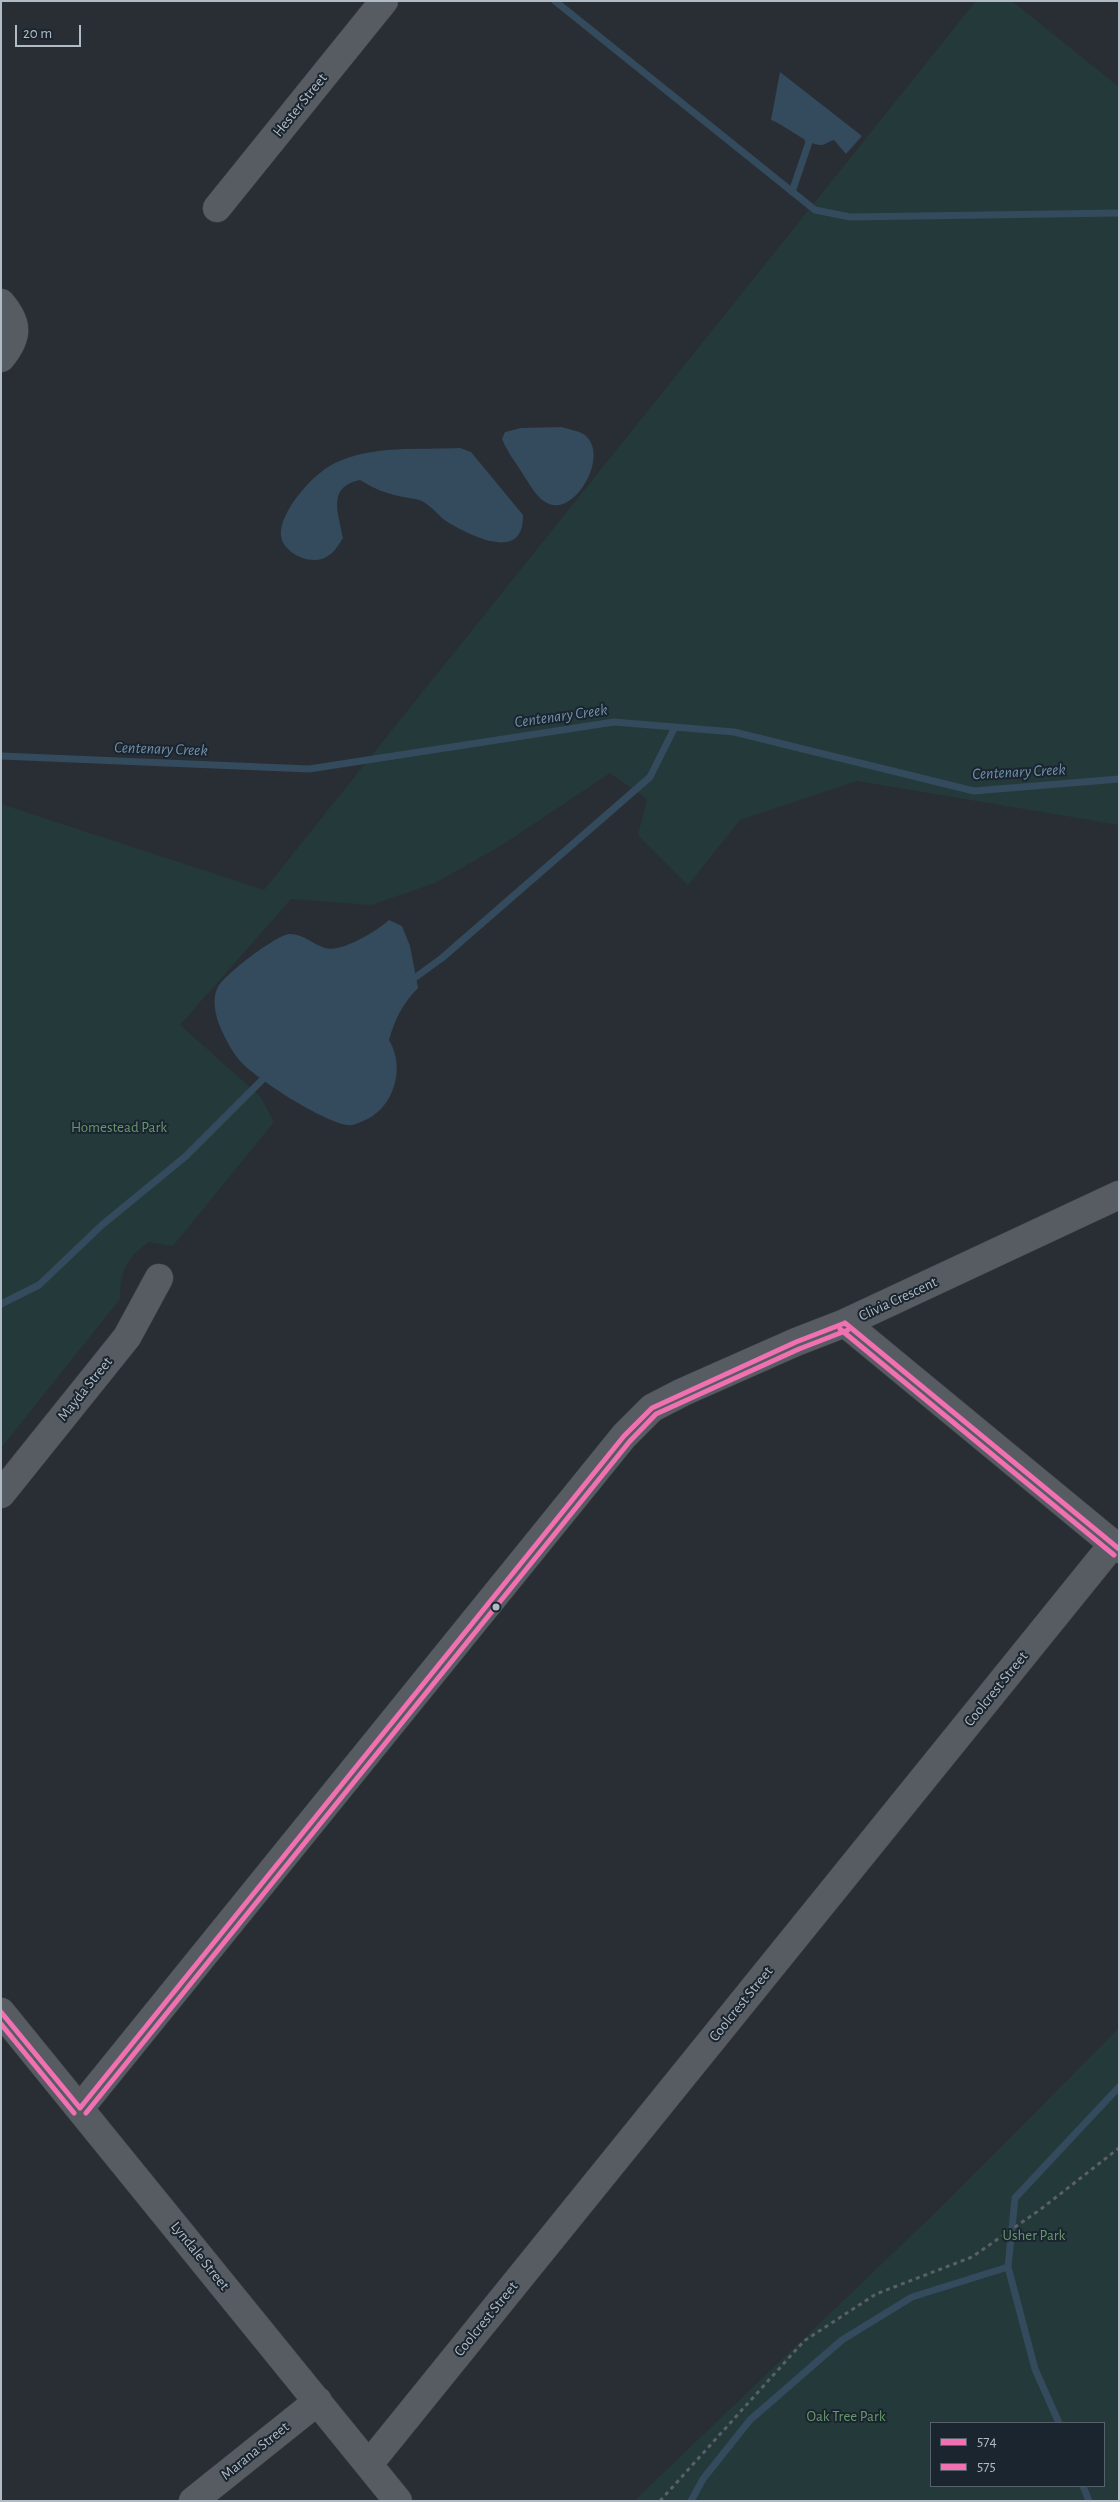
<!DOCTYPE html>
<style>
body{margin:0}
#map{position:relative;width:1120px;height:2502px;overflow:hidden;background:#282e34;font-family:"Alegreya Sans",sans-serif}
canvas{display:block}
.frame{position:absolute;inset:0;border:2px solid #b0bbc6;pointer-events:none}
.legend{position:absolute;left:930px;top:2422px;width:175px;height:65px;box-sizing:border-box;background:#1b252f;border:1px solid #57616b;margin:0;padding:6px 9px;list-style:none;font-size:15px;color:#b0bbc6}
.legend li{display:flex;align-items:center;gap:10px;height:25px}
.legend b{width:25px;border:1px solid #57616b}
.scale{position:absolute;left:15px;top:25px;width:66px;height:22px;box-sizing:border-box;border:2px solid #b0bbc6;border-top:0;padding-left:6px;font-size:15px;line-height:18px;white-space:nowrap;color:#b0bbc6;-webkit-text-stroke:4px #1b252f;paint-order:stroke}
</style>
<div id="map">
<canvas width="1120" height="2502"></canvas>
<div class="frame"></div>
<ul class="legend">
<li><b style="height:6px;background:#f070b1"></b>574</li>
<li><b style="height:6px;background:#f070b1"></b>575</li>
</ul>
<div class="scale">20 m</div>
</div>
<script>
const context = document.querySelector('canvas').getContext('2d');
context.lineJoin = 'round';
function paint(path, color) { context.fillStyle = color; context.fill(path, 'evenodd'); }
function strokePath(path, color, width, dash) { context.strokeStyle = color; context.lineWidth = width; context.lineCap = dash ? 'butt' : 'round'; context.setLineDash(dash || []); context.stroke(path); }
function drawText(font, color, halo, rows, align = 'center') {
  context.font = font + ' "Alegreya Sans",sans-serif'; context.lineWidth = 4; context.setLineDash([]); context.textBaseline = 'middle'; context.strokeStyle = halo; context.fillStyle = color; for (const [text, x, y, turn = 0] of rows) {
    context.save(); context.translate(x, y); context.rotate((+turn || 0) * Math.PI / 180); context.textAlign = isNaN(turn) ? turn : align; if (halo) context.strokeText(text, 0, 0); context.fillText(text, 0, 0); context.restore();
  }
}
paint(new Path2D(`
 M976 1H1012L1119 87V825L857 781 740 820 688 885 638 835 647 799 610 773 502 845 435 883 371 905 291 899 180 1025 260 1096 274 1122 173 1246 149 1242C126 1258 120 1272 120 1299L1 1448V804L264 890Z
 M1119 2028V2501H634L938 2210ZM931 2423H1104V2486H931Z`), '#24393a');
paint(new Path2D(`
 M780 72 862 136 846 154 834 140C830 141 826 144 822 145 809 146 785 125 771 120Z
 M561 427C568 429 581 431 586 436 609 457 575 515 549 504 537 499 531 486 524 476 517 464 507 452 502 439L505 432 521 428Z
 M460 448 471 452 523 515C524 563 472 536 449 523 439 517 433 507 422 501 415 498 406 498 399 496 384 493 373 488 360 480 326 487 339 514 343 538 338 546 332 556 322 559 305 564 278 550 281 530 284 507 314 473 335 463 373 445 419 450 460 448Z
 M389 920 402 926 410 946 418 988C403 1003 395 1019 389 1040 406 1068 394 1109 363 1121 358 1123 353 1126 348 1125 325 1123 258 1080 242 1063 234 1055 226 1040 222 1031 216 1018 211 1000 218 987 224 975 277 934 290 934 304 934 312 944 325 948 341 953 377 931 389 920Z`), '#344a5d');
strokePath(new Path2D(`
 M555 1 815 210 850 217 1119 213
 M792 192 809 142 806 134
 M1 756 309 769 614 722 734 732 974 791 1119 779
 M409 982 442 958 650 777 675 727
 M1 1304 39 1285 102 1225 186 1156 268 1074
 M1059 2423 1035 2369 1008 2267 1015 2198 1119 2087
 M1083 2486 1089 2501
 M691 2501 703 2479 750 2420 842 2340 912 2297 1008 2267`), '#344a5d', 7);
const minor = new Path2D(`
 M217 208 384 1
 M1 303C19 324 18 337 1 358
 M845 1323 1119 1549
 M1 1494 127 1337 159 1278
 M1 2012 398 2501
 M80 2108 624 1436 652 1408 683 1392 796 1342 845 1323 1119 1195
 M368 2463 378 2453 1113 1544
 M193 2501 318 2401`);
strokePath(minor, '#464a4f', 29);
strokePath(new Path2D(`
 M660 2501 804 2341 876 2294 972 2257 1041 2209 1119 2148`), '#5a6065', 3, [4, 4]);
strokePath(minor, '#575c62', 28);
strokePath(new Path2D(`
 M845 1323 1119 1549
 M1 2012 80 2108
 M80 2108 624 1436 652 1408 796 1342 845 1323`), '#f070b1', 5);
strokePath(new Path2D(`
 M840 1329 1114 1555
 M1 2024 74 2113
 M86 2113 630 1441 656 1414 799 1349 848 1330`), '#f070b1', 5);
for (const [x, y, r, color] of [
 [496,1607,4.5,"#b0bbc6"]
]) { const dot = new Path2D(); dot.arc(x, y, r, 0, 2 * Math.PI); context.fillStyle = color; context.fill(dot); strokePath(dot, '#1b252f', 2); }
drawText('15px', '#b0bbc6', '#1b252f', [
 ["Hester Street",300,105,-51],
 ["Clivia Crescent",898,1299,-25],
 ["Mayda Street",85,1389,-51],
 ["Coolcrest Street",996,1689,-51],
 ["Coolcrest Street",741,2004,-51],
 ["Lyndale Street",200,2256,51],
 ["Coolcrest Street",486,2319,-51],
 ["Marana Street",255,2451,-39]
]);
drawText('15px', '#67976c', '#1b252f', [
 ["Homestead Park",119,1127],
 ["Usher Park",1034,2235],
 ["Oak Tree Park",846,2416]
]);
drawText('italic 16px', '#7090aa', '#1b252f', [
 ["Centenary Creek",561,716,-8],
 ["Centenary Creek",161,749,2],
 ["Centenary Creek",1019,772,-3]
]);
</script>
